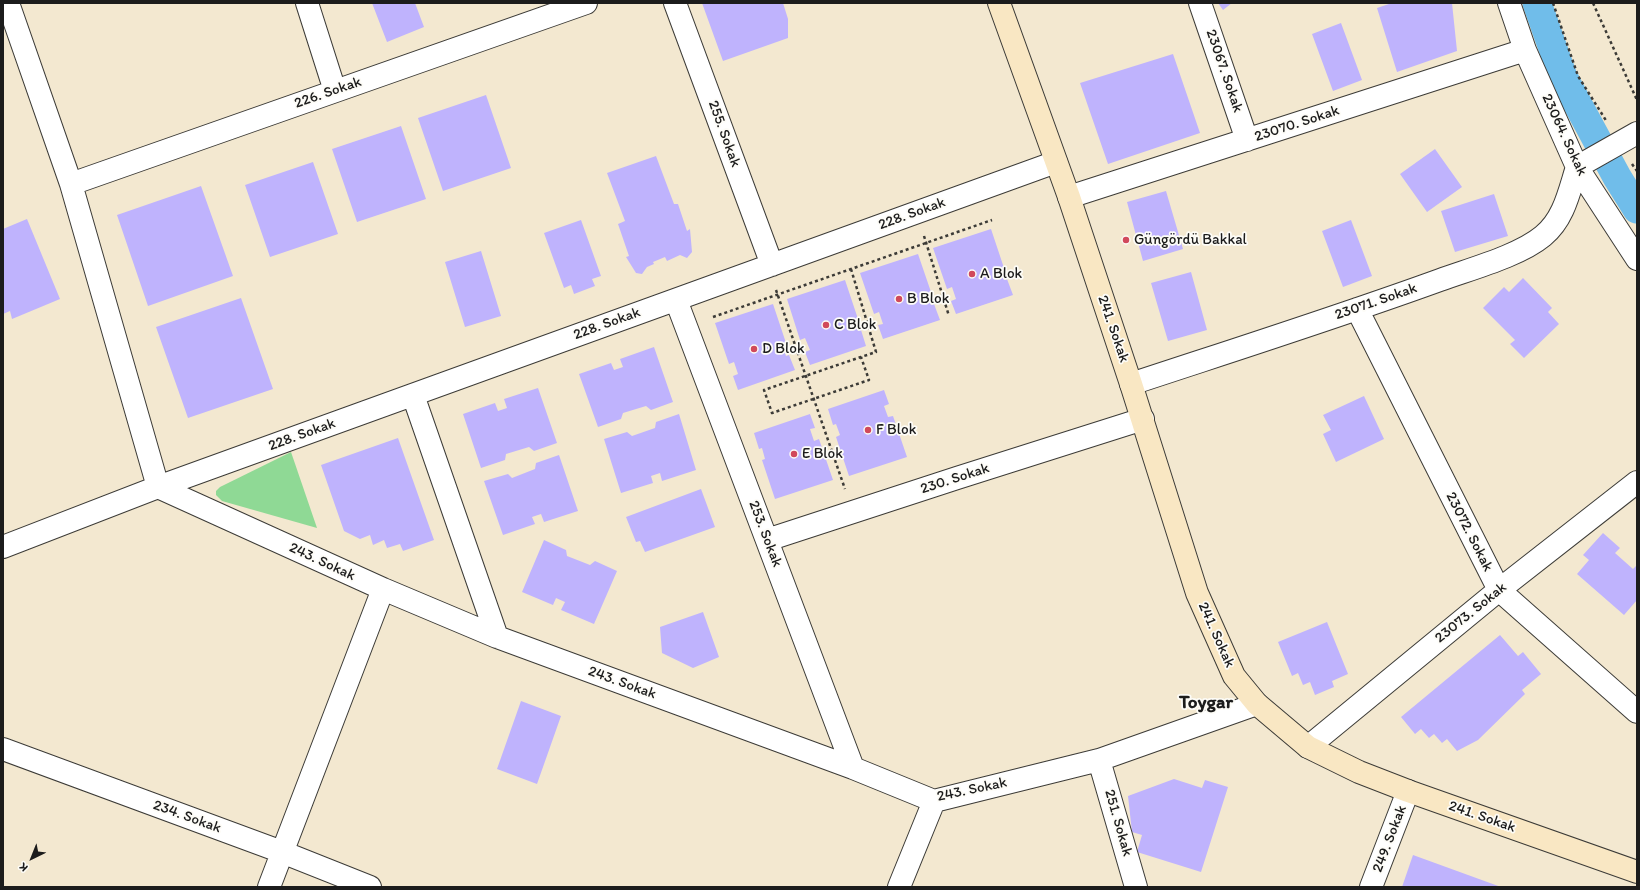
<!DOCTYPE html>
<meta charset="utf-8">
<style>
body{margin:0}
#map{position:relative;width:1640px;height:890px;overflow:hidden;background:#f3e8d0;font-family:Itim,sans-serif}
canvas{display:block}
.frame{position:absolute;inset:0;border:4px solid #1c1c1c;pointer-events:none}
.north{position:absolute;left:12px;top:838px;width:40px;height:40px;-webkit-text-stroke:3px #fdfcf7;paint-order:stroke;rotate:223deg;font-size:11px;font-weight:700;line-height:16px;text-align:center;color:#1c1c1c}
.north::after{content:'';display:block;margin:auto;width:14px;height:18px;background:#1c1c1c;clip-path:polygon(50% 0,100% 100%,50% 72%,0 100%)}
</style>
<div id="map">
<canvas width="1640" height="890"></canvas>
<div class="frame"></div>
<div class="north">K</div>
</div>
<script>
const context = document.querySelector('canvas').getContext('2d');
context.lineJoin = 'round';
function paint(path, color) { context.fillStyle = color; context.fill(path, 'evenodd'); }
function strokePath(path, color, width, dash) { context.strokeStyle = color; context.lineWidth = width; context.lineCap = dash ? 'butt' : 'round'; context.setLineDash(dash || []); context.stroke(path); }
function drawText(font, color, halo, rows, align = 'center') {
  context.font = font + ' Itim,sans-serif'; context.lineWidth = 3.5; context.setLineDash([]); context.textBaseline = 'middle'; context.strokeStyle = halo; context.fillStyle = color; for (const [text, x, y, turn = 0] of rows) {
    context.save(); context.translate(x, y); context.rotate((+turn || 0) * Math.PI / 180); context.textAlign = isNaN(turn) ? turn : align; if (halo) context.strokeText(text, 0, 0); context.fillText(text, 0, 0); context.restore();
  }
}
paint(new Path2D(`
 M291 452 317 528 222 501 216 495V491L220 487Z`), '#8fd995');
strokePath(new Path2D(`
 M1537 3 1563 77 1617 177 1637 209`), '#70bdea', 29);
paint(new Path2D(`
 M372 3H415L424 27 387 42Z
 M702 3H783L788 19V38L723 61Z
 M1218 3H1232L1223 10Z
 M1392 3H1452L1457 51 1397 72 1377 8Z
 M1341 23 1362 80 1333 91 1312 34Z
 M1173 54 1200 133 1108 164 1080 83Z
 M486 95 511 168 443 191 418 118Z
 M401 126 426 199 357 222 332 149Z
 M1435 149 1462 187 1427 212 1400 174Z
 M656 156 674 204H678L687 231 690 229 692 252 687 258 680 255 667 261 665 257 653 262 654 264 647 267 642 274 636 273 626 257 629 256 618 224 625 221 607 173Z
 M313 162 338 234 270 257 245 185Z
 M201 186 233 276 148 306 117 215Z
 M1166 191 1183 249 1143 261 1127 202Z
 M1494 194 1508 236 1455 252 1441 211Z
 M27 219 60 299 12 319 10 311 3 314V229Z
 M581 220 601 276 592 279 595 286 574 294 571 285 564 288 544 233Z
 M1351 220 1372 276 1343 287 1322 231Z
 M991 229 1004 268 1000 269 1004 280 1007 279 1013 295 956 314 951 301 956 299 952 287 947 289 933 248Z
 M481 251 501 316 465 327 445 262Z
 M918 254 931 292 927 294 931 305 934 304 940 320 883 339 878 325 883 324 879 312 874 314 860 273Z
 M1191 272 1207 330 1168 341 1151 283Z
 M1523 278 1552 308 1548 312 1559 324 1524 358 1510 344 1515 340 1483 308 1504 287 1509 292Z
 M845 280 858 319 854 320 858 331 861 330 866 346 810 365 805 352 810 350 805 338 800 340 787 299Z
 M241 298 273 389 188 418 156 327Z
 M773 304 786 343 782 344 786 356 789 355 795 370 738 390 733 376 738 374 734 362 729 364 715 323Z
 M654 347 673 402 651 410 646 406 623 413 621 419 598 427 579 374 611 363 614 370 623 367 620 359Z
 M538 388 557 443 534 451 529 447 506 454 505 460 481 468 463 414 495 403 498 411 507 408 504 399Z
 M884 390 889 404 884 406 888 417 893 416 907 457 849 476 836 437 840 435 836 424 833 425 828 409Z
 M1364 396 1384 439 1336 462 1323 434 1331 430 1323 415Z
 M679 414 696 470 662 481 660 473 651 476 653 483 621 493 604 439 627 432 632 436 655 428 656 422Z
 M810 414 815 428 810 429 814 441 819 439 833 480 775 499 762 460 765 459 762 448 759 449 754 433Z
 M398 438 434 540 403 551 400 544 387 548 384 540 373 545 370 535 360 539 344 531 321 465Z
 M559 455 578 511 544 522 541 514 532 517 535 524 503 535 484 481 508 474 512 478 535 469 536 463Z
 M701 489 715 527 645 552 640 541 636 542 626 517Z
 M1603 533 1620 548 1615 553 1633 569 1637 565V600L1624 615 1577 574 1589 560 1583 555Z
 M544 540 566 550 567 556 590 565 595 561 617 571 594 624 561 610 565 602 556 598 553 605 522 592Z
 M703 612 719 657 693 668 662 653 660 627Z
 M1327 622 1348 674 1332 681 1334 687 1315 695 1310 682 1303 685 1298 673 1292 676 1278 642Z
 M1500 635 1518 656 1523 652 1541 674 1522 690 1525 694 1478 740 1457 751 1447 739 1442 743 1434 734 1429 738 1421 729 1415 734 1401 717Z
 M521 701 561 716 537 784 497 769Z
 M1174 779 1202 788 1205 780 1228 787 1201 872 1137 852 1142 835 1132 832 1128 796Z
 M1413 855 1501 887H1402Z`), '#bfb3fd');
const minor = new Path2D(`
 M8 3 71 184 158 487
 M307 3 335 91
 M675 3 772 265
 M1200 3 1247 140
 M1509 3 1525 50 1577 167 1637 259
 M71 184 586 3
 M1069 197 1525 50
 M676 300 853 768
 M1357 309 1499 590 1637 712
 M1131 384C1234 350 1338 317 1440 280 1470 269 1519 256 1543 236 1564 219 1569 192 1577 167L1637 133
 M413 395 497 637
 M158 487 383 589 497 637 853 768 934 801 1099 760 1257 704
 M767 540 957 478 1143 419
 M3 547 158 487 1056 162
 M1308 747 1499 590 1637 482
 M3 749 282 852 370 887
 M1099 760 1136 887
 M269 887 383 589
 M899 887 934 801
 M1371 887 1408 791`);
const secondary = new Path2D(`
 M999 3 1069 197 1131 384 1197 593 1234 676 1257 704 1308 747 1359 772 1408 791 1637 872`);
strokePath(minor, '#3c3b37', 24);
strokePath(secondary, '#3c3b37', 24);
strokePath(new Path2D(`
 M1553 3 1578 76 1607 122
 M1593 3 1637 100
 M1632 164 1637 171
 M924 236 949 316
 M851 269 876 352 861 357 764 390 772 413 869 380 861 357
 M776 290 845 489
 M713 317 992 220`), '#3c3b37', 2.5, [3, 3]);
strokePath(minor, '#fff', 22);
strokePath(secondary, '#f9e7c3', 22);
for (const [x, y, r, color] of [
 [1126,240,4,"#d1495b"],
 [972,274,4,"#d1495b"],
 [899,299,4,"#d1495b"],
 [826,325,4,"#d1495b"],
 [754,349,4,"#d1495b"],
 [868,430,4,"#d1495b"],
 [794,454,4,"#d1495b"]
]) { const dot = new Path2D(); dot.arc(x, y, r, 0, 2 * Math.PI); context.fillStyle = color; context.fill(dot); strokePath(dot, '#fdfcf7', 1.5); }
drawText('15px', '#1c1c1c', '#fdfcf7', [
 ["23067. Sokak",1224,71,71],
 ["226. Sokak",328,93,-19],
 ["23070. Sokak",1297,124,-18],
 ["255. Sokak",724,134,70],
 ["23064. Sokak",1564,135,65],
 ["228. Sokak",912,214,-20],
 ["23071. Sokak",1376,302,-19],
 ["228. Sokak",607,324,-20],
 ["241. Sokak",1113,329,71],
 ["228. Sokak",302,435,-20],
 ["230. Sokak",955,479,-18],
 ["23072. Sokak",1469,532,63],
 ["253. Sokak",765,534,69],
 ["243. Sokak",322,562,25],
 ["23073. Sokak",1471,613,-39],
 ["241. Sokak",1216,635,66],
 ["243. Sokak",622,683,20],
 ["243. Sokak",972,790,-12],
 ["234. Sokak",187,817,20],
 ["241. Sokak",1482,817,19],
 ["251. Sokak",1118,823,74],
 ["249. Sokak",1390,839,-69]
]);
drawText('15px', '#1c1c1c', '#fdfcf7', [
 ["Güngördü Bakkal",1134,240],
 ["A Blok",980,274],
 ["B Blok",907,299],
 ["C Blok",834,325],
 ["D Blok",762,349],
 ["F Blok",876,430],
 ["E Blok",802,454]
], 'left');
drawText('bold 19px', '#1c1c1c', '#fdfcf7', [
 ["Toygar",1206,703]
]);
</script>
